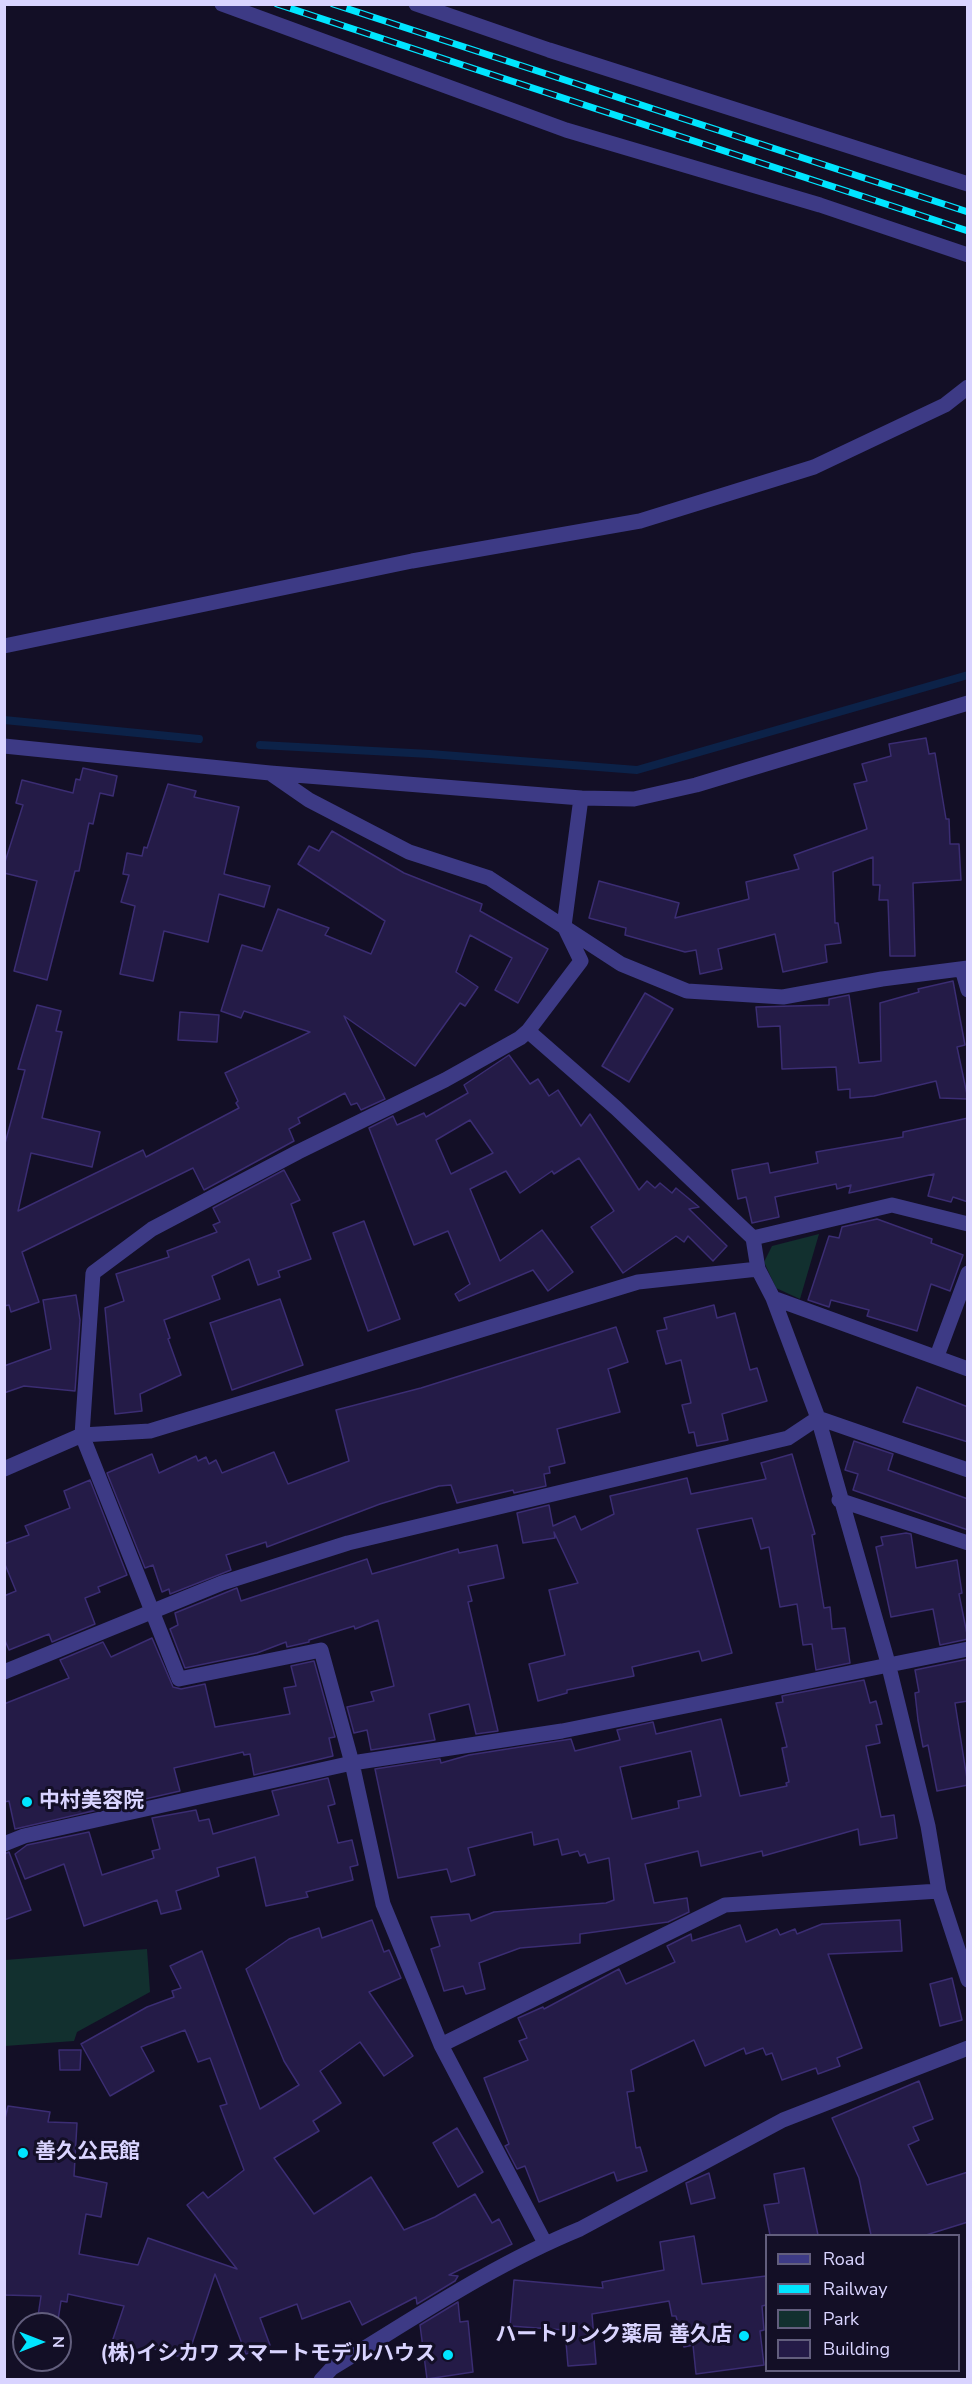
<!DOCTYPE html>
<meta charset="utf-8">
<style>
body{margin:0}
#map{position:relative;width:972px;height:2384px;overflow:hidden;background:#130f26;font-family:"Nunito Sans",sans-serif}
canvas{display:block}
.frame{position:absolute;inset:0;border:6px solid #d9d4ff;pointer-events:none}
.legend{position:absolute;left:765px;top:2234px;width:195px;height:138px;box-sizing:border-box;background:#130f26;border:2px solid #625e7d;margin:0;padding:8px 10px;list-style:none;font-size:18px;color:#d9d4ff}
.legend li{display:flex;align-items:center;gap:12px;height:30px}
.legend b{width:30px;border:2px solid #625e7d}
.north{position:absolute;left:12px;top:2312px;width:60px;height:60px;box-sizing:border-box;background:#130f26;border:2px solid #625e7d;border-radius:50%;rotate:90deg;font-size:16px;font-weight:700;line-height:24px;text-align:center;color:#d9d4ff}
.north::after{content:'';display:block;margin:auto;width:21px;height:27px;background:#00e5ff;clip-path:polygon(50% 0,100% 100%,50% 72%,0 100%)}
</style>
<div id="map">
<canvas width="972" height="2384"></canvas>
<div class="frame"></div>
<ul class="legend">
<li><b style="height:8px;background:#3d3a85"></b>Road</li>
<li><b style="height:8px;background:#00e5ff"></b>Railway</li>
<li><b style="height:16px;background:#12302f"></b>Park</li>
<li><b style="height:16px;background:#241b47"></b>Building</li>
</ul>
<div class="north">N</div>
</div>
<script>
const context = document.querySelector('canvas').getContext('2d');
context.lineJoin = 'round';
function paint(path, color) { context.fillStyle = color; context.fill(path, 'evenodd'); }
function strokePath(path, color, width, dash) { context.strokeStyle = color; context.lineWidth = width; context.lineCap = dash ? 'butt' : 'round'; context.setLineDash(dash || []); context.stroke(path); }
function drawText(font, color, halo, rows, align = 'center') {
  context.font = font + ' "Nunito Sans","Noto Sans JP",sans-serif'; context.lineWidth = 6; context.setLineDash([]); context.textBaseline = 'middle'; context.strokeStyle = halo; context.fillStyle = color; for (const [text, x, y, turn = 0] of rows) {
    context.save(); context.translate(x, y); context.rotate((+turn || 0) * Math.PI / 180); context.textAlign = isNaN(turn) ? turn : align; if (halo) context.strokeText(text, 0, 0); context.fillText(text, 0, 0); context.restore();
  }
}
paint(new Path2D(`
 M819 1234 800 1299 776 1288 764 1262 772 1246Z
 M147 1949 150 1992 77 2032 74 2041 5 2046V1960Z`), '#12302f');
strokePath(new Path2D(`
 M4 720 199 739
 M260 745 430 754 637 770 968 675`), '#0c2248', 8);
const building = new Path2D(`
 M926 738 929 754 935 753 946 819H949L950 844H959L961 880 913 883 915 956H890L888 900H879L880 885H873V857L833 872 835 923H838L841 943 825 945 827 962 783 972 775 934 718 949 722 969 700 974 696 950 685 952 625 935 626 928 589 918 599 881 679 903 675 918 749 899 746 882 799 869 794 855 867 829 854 784 867 781 862 764 891 756 889 744Z
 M83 768 117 776 113 796 100 793 93 824 89 823 79 871H75L47 980 14 971 37 881 4 873V865L23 805 16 803 22 780 73 793 76 779 80 780Z
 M168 784 196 791 194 797 239 807 224 874 270 886 264 907 219 894 208 942 164 931 153 981 120 974 135 906 121 902 129 875 123 874 127 853 142 856 144 847 147 848Z
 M332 831 404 873 482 904 480 911 548 949 518 1003 495 990 512 958 470 935 456 972 478 987 465 1006 460 1003 415 1066 344 1016 385 1099 361 1110 357 1103 351 1105 345 1093 298 1118 300 1123 289 1129 294 1141 204 1190 193 1168 22 1252 39 1302 11 1312 9 1305 4 1306V1147L25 1070 18 1069 37 1005 61 1011 56 1031 62 1032 42 1118 100 1132 92 1167 31 1153 18 1211 143 1150 146 1157 239 1108 236 1103 238 1101 225 1073 310 1032 244 1011 241 1018 221 1011 242 945 262 951 278 909 329 928 325 935 371 954 385 921 298 864 309 846 319 851Z
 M953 981 965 1045 957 1047 968 1099 940 1098 936 1081 874 1096 850 1098V1089L838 1090 836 1067 782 1069 780 1026 758 1027 756 1007 829 1005V999L849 995 859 1063 881 1061 880 1003 919 992 918 989Z
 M645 993 673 1009 629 1082 602 1066Z
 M180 1012 219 1015 217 1042 178 1040Z
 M509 1055 530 1084 538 1079 549 1096 558 1090 581 1126 590 1114 639 1190 647 1181 655 1188 660 1183 672 1193 676 1188 699 1207 689 1209 727 1246 713 1261 688 1236 684 1242 676 1236 623 1273 591 1227 614 1211 579 1158 554 1174 552 1171 520 1193 506 1171 470 1189 500 1261 542 1230 573 1272 548 1291 533 1270 459 1301 455 1294 470 1284 448 1231 414 1245 369 1128 393 1116 397 1125 424 1113 426 1117 468 1093 464 1085ZM470 1120 493 1153 451 1174 436 1140Z
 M968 1118V1202L953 1197 951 1202 928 1196 934 1174 849 1193 851 1185 837 1189 836 1184 775 1197 779 1217 752 1223 746 1197 738 1199 732 1170 768 1163 770 1173 818 1163 816 1152 903 1137V1132Z
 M284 1170 300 1200 291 1204 311 1259 278 1271 280 1277 258 1285 249 1259 212 1276 220 1299 164 1320 170 1338 168 1339 181 1375 140 1394 142 1411 115 1414 105 1308 124 1301 116 1274 169 1257 167 1251 217 1232 213 1225 220 1222 213 1208Z
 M877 1219 932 1239 931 1243 963 1255 950 1291 931 1284 917 1331 867 1316 869 1310 831 1300 829 1307 808 1300 829 1236 839 1238 842 1227Z
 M364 1221 400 1319 368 1331 333 1233Z
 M76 1295 80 1320 75 1391 24 1386 4 1393V1366L51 1349 43 1300Z
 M280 1299 303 1365 232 1390 210 1323Z
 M714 1305 717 1318 735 1313 750 1370 757 1368 767 1401 722 1414 728 1440 697 1446 694 1432 689 1433 682 1405 691 1403 681 1360 666 1364 657 1331 667 1329 664 1318Z
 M616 1327 628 1362 608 1369 620 1412 557 1429 565 1463 549 1467 550 1473 544 1474 546 1486 514 1493 513 1490 457 1503 451 1485 439 1486 380 1504 267 1547 266 1542 226 1555 231 1570 170 1594 169 1589 162 1592 153 1565 145 1568 107 1473 152 1454 159 1473 196 1456 198 1461 206 1457 209 1464 216 1460 222 1473 274 1452 288 1484 349 1461 336 1410 421 1388Z
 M917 1387 968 1407V1442L903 1422Z
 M854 1441 893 1454 888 1470 968 1499V1530L853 1490 858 1474 845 1470Z
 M792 1454 815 1534 812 1535 824 1608 830 1607 832 1629 845 1628 850 1663 816 1670 812 1644 803 1645 797 1604 780 1607 769 1547 761 1549 752 1518 697 1529 732 1653 702 1661 699 1651 632 1667 634 1676 567 1690V1693L538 1701 529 1664 565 1655 549 1590 578 1583 554 1532 555 1538 523 1543 517 1513 549 1505 553 1526 575 1516 581 1530 614 1514 610 1496 687 1478 691 1494 766 1479 761 1463Z
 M90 1480 127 1575 98 1587 100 1592 85 1598 95 1624 52 1642 49 1634 9 1650 4 1638V1596L16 1591 4 1562V1544L29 1535 25 1526 70 1508 64 1491Z
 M906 1533 911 1534 916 1568 957 1560 962 1593 959 1594 968 1639 940 1645 933 1609 891 1617 876 1547 883 1545 881 1537Z
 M497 1545 504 1578 468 1586 472 1601 468 1602 498 1731 476 1734 469 1704 429 1714 435 1740 371 1750 367 1730 354 1733 347 1707 374 1701 371 1692 394 1686 378 1620 355 1629 354 1626 309 1640V1642L287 1647 286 1642 257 1653 185 1668 170 1629 178 1625 175 1613 237 1588 241 1601 367 1559 372 1574 458 1549 459 1553Z
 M152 1638 173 1687 181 1689 205 1684 215 1727 290 1714 284 1688 296 1686 291 1666 314 1661 335 1737 329 1738 333 1756 254 1775 250 1754 244 1755 243 1752 174 1768 180 1791 15 1829 9 1801 4 1802V1704L69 1678 60 1660 103 1642 111 1657Z
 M968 1659V1701L955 1703 968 1785 937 1791 928 1745 923 1747 918 1720 915 1693 919 1692 915 1670Z
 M864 1680 870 1703 876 1701 882 1724 876 1725 880 1743 866 1746 881 1817 894 1815 897 1838 860 1845 858 1829 763 1856 762 1851 701 1866 698 1851 645 1864 654 1903 687 1898 689 1912 668 1922 580 1934V1943L520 1948 479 1963 485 1989 466 1994 463 1986 444 1991 431 1949 440 1946 431 1917 469 1914 471 1921 494 1912 606 1903 614 1900 609 1858 588 1863 585 1854 580 1856 578 1851 562 1855 558 1839 534 1845 532 1832 468 1848 475 1875 451 1882 447 1869 398 1878 375 1769 440 1759 441 1763 469 1755 571 1739 575 1751 620 1740 617 1730 653 1722 656 1734 721 1719 740 1796 787 1786 786 1783 789 1782 782 1748 787 1747 776 1703 783 1702 782 1696ZM691 1751 701 1796 678 1801 679 1808 632 1819 620 1767Z
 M328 1778 335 1804 328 1806 338 1843 352 1840 358 1865 350 1867 353 1880 306 1892 308 1897 266 1906 255 1857 217 1868 219 1876 176 1891 181 1909 161 1914 157 1900 84 1926 64 1864 25 1879 15 1854 27 1845 89 1832 102 1875 154 1858 152 1851 160 1849 152 1818 196 1810 199 1821 209 1819 213 1834 279 1815 272 1791Z
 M9 1852 31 1910 4 1920V1854Z
 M372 1920 384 1952 389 1950 401 1978 369 1992 413 2056 384 2076 360 2042 320 2071 341 2103 313 2121 319 2131 274 2158 314 2214 371 2177 404 2230 435 2217 475 2194 492 2223 499 2219 512 2244 449 2275 458 2276 455 2281 417 2304 416 2297 362 2325 350 2301 302 2319 297 2304 260 2318 270 2345 246 2354 215 2274 187 2359 148 2347 145 2356 111 2345 124 2306 68 2294 67 2302 61 2301 58 2320 38 2316 41 2296 4 2295V2123L8 2106 50 2112 48 2122 77 2123 74 2176 107 2183 101 2217 86 2214 79 2254 138 2265 148 2238 237 2269 187 2205 203 2192 208 2198 244 2170 220 2106 227 2104 210 2058 198 2062 185 2030 141 2047 154 2071 110 2096 81 2044 147 2007 174 1997 172 1991 181 1988 170 1966 202 1951 260 2109 299 2085 284 2061 246 1969 289 1939 319 1928 322 1938Z
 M900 1920 902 1951 828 1954 862 2048 837 2058 840 2066 818 2074 816 2068 782 2080 772 2053 766 2055 763 2048 746 2054 744 2048 705 2066 694 2040 631 2070 634 2091 627 2092 636 2148 640 2147 647 2171 617 2181 614 2172 539 2202 525 2166 517 2169 505 2146 509 2144 484 2078 528 2060 519 2041 527 2038 518 2018 543 2007 544 2009 619 1969 626 1984 675 1962 667 1946 691 1934 692 1941 740 1925 746 1942 777 1929 780 1935 795 1929 797 1934 822 1924Z
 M952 1978 962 2020 940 2026 930 1984Z
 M59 2050H81L80 2070H60Z
 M919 2081 933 2119 913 2127 919 2140 908 2145 927 2185 968 2172V2222L926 2235H871L859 2178 832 2118Z
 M457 2128 483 2172 458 2187 433 2143Z
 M804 2168 818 2235H770L764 2205 779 2203 774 2174Z
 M709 2173 715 2198 691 2204 686 2183Z
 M694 2236 702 2284 766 2276V2305L762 2306 764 2330 760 2331 764 2365 696 2374 693 2345 684 2347 676 2316H672L669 2301 592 2314 596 2364 568 2366 565 2330 510 2326 514 2280 603 2288 602 2282 664 2270 660 2242Z
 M458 2302 460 2322 468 2321 473 2372 427 2379 420 2325Z`);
paint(building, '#241b47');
strokePath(building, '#3b2d73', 1.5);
strokePath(new Path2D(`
 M222 4 566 130 820 205 968 255
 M416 4 549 50 968 184
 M4 646 412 561 640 521 814 467 945 405 968 387
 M4 746 270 773 581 798 634 799 696 785 968 703
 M270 773 309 800 409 852 489 878 621 964 687 991 783 997 882 979 968 968
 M962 969 968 990
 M528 1031 616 1108 753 1238 758 1269 773 1298 818 1418 888 1663 928 1826 939 1891 968 1980
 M753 1238 892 1205 968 1224
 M773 1298 968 1369
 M937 1356 968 1273
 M818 1418 968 1470
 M4 1469 82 1435 93 1273 152 1229 298 1152 445 1080 520 1038 528 1031 581 961 564 926 581 798
 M839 1500 968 1543
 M4 1672 222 1583 348 1543 788 1438 818 1418
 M4 1844 24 1836 352 1763 562 1731 968 1649
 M441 2045 725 1905 939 1891
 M545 2243 441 2045 383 1904 352 1763 321 1650 179 1679 82 1435 150 1431 638 1282 758 1269
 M321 2380 332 2368C413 2319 492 2265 580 2229L783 2120 968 2048`), '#3d3a85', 15);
const rail = new Path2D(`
 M277 4 968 231
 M333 4 968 212`);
strokePath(rail, '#00e5ff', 7);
strokePath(rail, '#130f26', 4.5, [14]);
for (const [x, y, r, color] of [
 [27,1802,6,"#00e5ff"],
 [23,2153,6,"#00e5ff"],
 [744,2336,6,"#00e5ff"],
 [448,2355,6,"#00e5ff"]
]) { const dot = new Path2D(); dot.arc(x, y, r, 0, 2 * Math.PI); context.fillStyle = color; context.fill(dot); strokePath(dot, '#130f26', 2); }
drawText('bold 21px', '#d9d4ff', '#130f26', [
 ["中村美容院",39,1802],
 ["善久公民館",35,2153],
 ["ハートリンク薬局 善久店",732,2336,"right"],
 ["(株)イシカワ スマートモデルハウス",436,2355,"right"]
], 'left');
</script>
